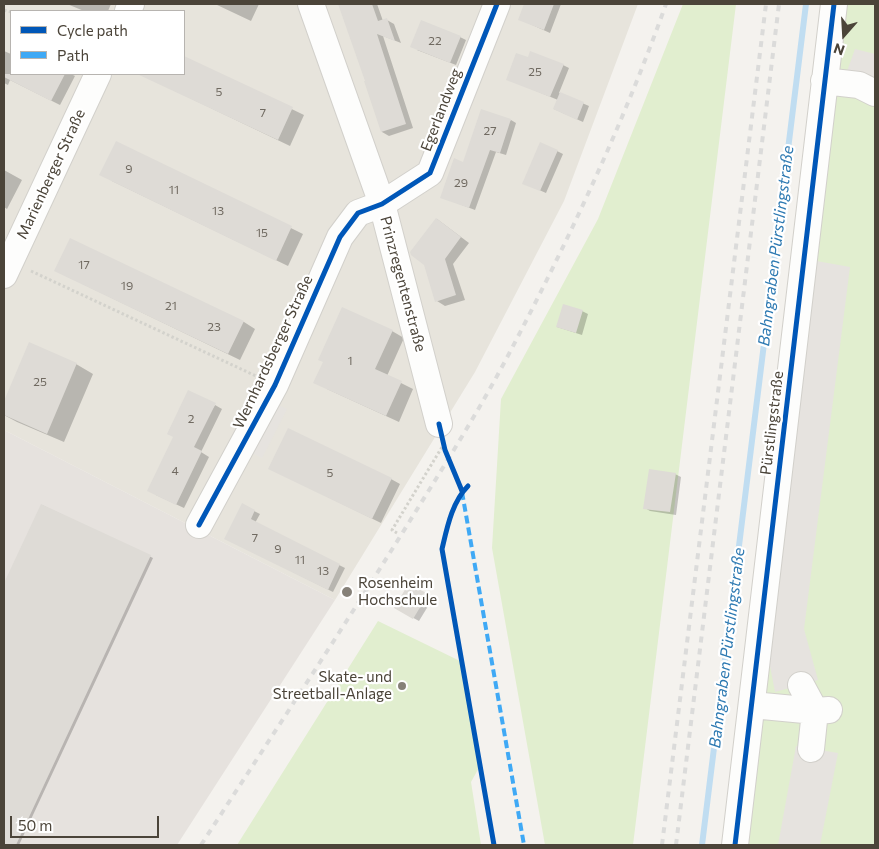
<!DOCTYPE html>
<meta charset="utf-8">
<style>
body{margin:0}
#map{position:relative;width:879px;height:849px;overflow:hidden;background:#f4f2ee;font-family:Commissioner,sans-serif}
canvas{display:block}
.frame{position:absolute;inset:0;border:5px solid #4b4439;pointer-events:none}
.legend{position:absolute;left:10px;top:10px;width:175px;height:65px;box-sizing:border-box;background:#fff;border:1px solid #b7b4b0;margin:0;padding:6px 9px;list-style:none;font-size:15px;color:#4b4439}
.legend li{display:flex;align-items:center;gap:10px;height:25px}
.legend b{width:25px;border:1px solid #b7b4b0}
.north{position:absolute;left:819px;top:10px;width:50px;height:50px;-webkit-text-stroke:4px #fff;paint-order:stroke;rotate:199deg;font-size:14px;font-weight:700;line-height:20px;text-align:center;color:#4b4439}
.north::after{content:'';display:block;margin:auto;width:18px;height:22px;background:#4b4439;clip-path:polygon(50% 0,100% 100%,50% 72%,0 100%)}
.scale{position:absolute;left:10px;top:816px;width:149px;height:22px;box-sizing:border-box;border:2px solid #4b4439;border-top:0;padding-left:6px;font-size:15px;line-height:18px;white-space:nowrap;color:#4b4439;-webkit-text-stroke:4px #fff;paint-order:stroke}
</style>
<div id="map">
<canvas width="879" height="849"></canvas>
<div class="frame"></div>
<ul class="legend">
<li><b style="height:6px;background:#0057b8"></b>Cycle path</li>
<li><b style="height:6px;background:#3fa9f5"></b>Path</li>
</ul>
<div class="north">N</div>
<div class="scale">50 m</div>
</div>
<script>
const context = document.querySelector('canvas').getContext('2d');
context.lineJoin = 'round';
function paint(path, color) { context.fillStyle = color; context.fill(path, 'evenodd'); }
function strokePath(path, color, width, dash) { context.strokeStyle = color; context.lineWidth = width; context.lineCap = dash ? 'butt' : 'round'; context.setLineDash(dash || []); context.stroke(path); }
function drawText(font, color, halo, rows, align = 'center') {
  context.font = font + ' Commissioner,sans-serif'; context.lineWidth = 4.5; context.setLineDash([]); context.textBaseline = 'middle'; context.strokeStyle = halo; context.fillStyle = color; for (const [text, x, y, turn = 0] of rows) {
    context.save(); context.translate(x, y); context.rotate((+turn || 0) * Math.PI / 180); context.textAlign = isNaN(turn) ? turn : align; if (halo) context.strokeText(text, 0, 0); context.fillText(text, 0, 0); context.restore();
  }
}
paint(new Path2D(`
 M4 4H638L564 201 475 372 335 600 4 430ZM11 11H184V74H11Z`), '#e7e4dc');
paint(new Path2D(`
 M4 430 335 600 177 845H4Z`), '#e6e2de');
paint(new Path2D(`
 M683 4H736L633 845H545L492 548 501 399 598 219Z
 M834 4H875V845H735Z
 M378 621 462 662 481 764 471 782 481 845H237Z`), '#e1eecf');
paint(new Path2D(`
 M855 49 875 54V106L841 88Z
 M811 260 850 267 804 629 818 680 775 692 767 651Z
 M276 404 287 409 262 458 252 453Z
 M796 746 838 753 820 845H778Z`), '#e6e3df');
paint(new Path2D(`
 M67 4H111L108 11H84Z
 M215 4H259L251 21Z
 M340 4H377L383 21 387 20 394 24 401 43 383 36 413 128 389 136 382 132 367 82Z
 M525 4H561L550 33 519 19Z
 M460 37 466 40 456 65 417 50Z
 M4 51 11 54V74H71L75 76 60 105 10 80 8 85 4 83Z
 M184 57 304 115 290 146 146 77 148 74H184Z
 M529 59 563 65 569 68 559 93 589 106 583 122 554 109 558 100 507 79Z
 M511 120 516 123 506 155 496 152 475 210 441 197 464 164Z
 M116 142 303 234 288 266 112 181Z
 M557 151 563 154 546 193 530 186Z
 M4 170 22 180 7 209 4 207Z
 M437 219 469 243 453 264 465 300 445 306 437 301Z
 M56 271 244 322 255 329 240 360Z
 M582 311 588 314 582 335 557 327Z
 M392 331 404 338 387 376 413 389 399 422 327 389Z
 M30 344 76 364 93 374 64 442 17 422 4 415V404Z
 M215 405 222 409 201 452 209 457 184 508 156 495Z
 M279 473 391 479 400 484 381 523Z
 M675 474 681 477 676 515 650 511 645 508Z
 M42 505 153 558 19 845H4V586Z
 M242 505 260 514 255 523 345 568 333 592 231 541Z
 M409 585 433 598 419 621 395 608Z`), '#0003');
strokePath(new Path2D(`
 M702 845 806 4`), '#c0ddf1', 6);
paint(new Path2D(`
 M338 4H372L378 21 387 18 395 41 377 34 406 124 381 132 364 81H365Z
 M524 4H554L544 30 518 20Z
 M421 20 461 36 450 63 410 47Z
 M530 51 564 64 550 97 506 80 516 53 528 57Z
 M184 56 293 107 278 140 137 74H184Z
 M4 74H65L51 101 4 77Z
 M560 92 584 102 577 120 553 109Z
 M481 109 511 119 500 153 490 150 469 208 440 198 454 158 463 162Z
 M116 141 292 226 276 261 99 175Z
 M540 142 558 150 540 191 522 184Z
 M436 218 461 237 445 259 456 295 435 302 424 265 411 255 410 252Z
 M70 238 244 321 228 354 54 271Z
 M563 304 583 310 576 333 556 327Z
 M342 307 393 330 375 369 402 381 386 416 313 383 323 362 318 360Z
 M29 342 77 363 47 434 4 415V401Z
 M188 390 216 403 194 447 202 451 176 505 147 491 173 437 167 434Z
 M288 428 392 478 372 519 268 469Z
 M649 469 676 473 670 512 643 509Z
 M242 503 255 510 251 519 340 564 328 590 224 539Z
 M41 504 151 555 16 845H4V583Z
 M409 583 428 594 413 619 394 608Z`), '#dedbd6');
const minor = new Path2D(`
 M311 4 382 204 439 424
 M128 11 131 4
 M824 81 859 85 875 93
 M4 275 98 74
 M199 525 275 385 340 237 358 213 382 204 430 173 497 4
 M801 685 815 711 829 710
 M752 705 815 711 811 749
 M735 845 834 4`);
strokePath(minor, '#d2d0cb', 28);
strokePath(new Path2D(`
 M4 10 11 12
 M31 271 256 376
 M397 533 392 530 442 447`), '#d3d2cc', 3, [2.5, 2.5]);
strokePath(minor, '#fdfdfc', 26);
strokePath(new Path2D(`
 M201 845C273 734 346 624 416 511 449 458 483 404 512 348 570 237 624 122 666 4
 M662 845 766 4
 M676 845 779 4`), '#dbdbda', 4, [6, 6]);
strokePath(new Path2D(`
 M462 492 524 845`), '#3fa9f5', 4, [8, 4]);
strokePath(new Path2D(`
 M439 424 445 450 462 491
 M468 486C452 502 447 528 442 549L494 845
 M199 525 275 385 340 237 358 213 382 204 430 173 497 4
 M735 845 834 4`), '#0057b8', 5);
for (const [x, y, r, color] of [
 [347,592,6,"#868178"],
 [402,686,5,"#868178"]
]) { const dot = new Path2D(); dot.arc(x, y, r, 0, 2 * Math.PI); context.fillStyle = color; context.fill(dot); strokePath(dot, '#fff', 2); }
drawText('12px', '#706a61', null, [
 ["22",435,41],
 ["25",535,72],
 ["5",219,92],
 ["7",263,113],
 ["27",490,131],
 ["9",129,169],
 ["29",461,183],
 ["11",174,190],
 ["13",218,211],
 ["15",262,233],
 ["17",84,265],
 ["19",127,286],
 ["21",171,306],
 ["23",214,327],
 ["1",350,361],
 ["25",40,382],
 ["2",191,419],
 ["4",175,471],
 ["5",330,473],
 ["7",255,538],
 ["9",278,549],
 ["11",300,560],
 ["13",323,571]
]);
drawText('15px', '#4b4439', '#fff', [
 ["Egerlandweg",441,110,-69],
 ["Marienberger Straße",51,174,-65],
 ["Prinzregentenstraße",403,284,75],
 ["Wernhardsberger Straße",273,352,-65],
 ["Pürstlingstraße",772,423,-83]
]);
drawText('15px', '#4b4439', '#fff', [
 ["Rosenheim",358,583],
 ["Hochschule",358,600],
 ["Skate- und",392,677,"right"],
 ["Streetball-Anlage",392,694,"right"]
], 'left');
drawText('italic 16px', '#2e7ab2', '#fff', [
 ["Bahngraben Pürstlingstraße",776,246,-83],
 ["Bahngraben Pürstlingstraße",727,648,-83]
]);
</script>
